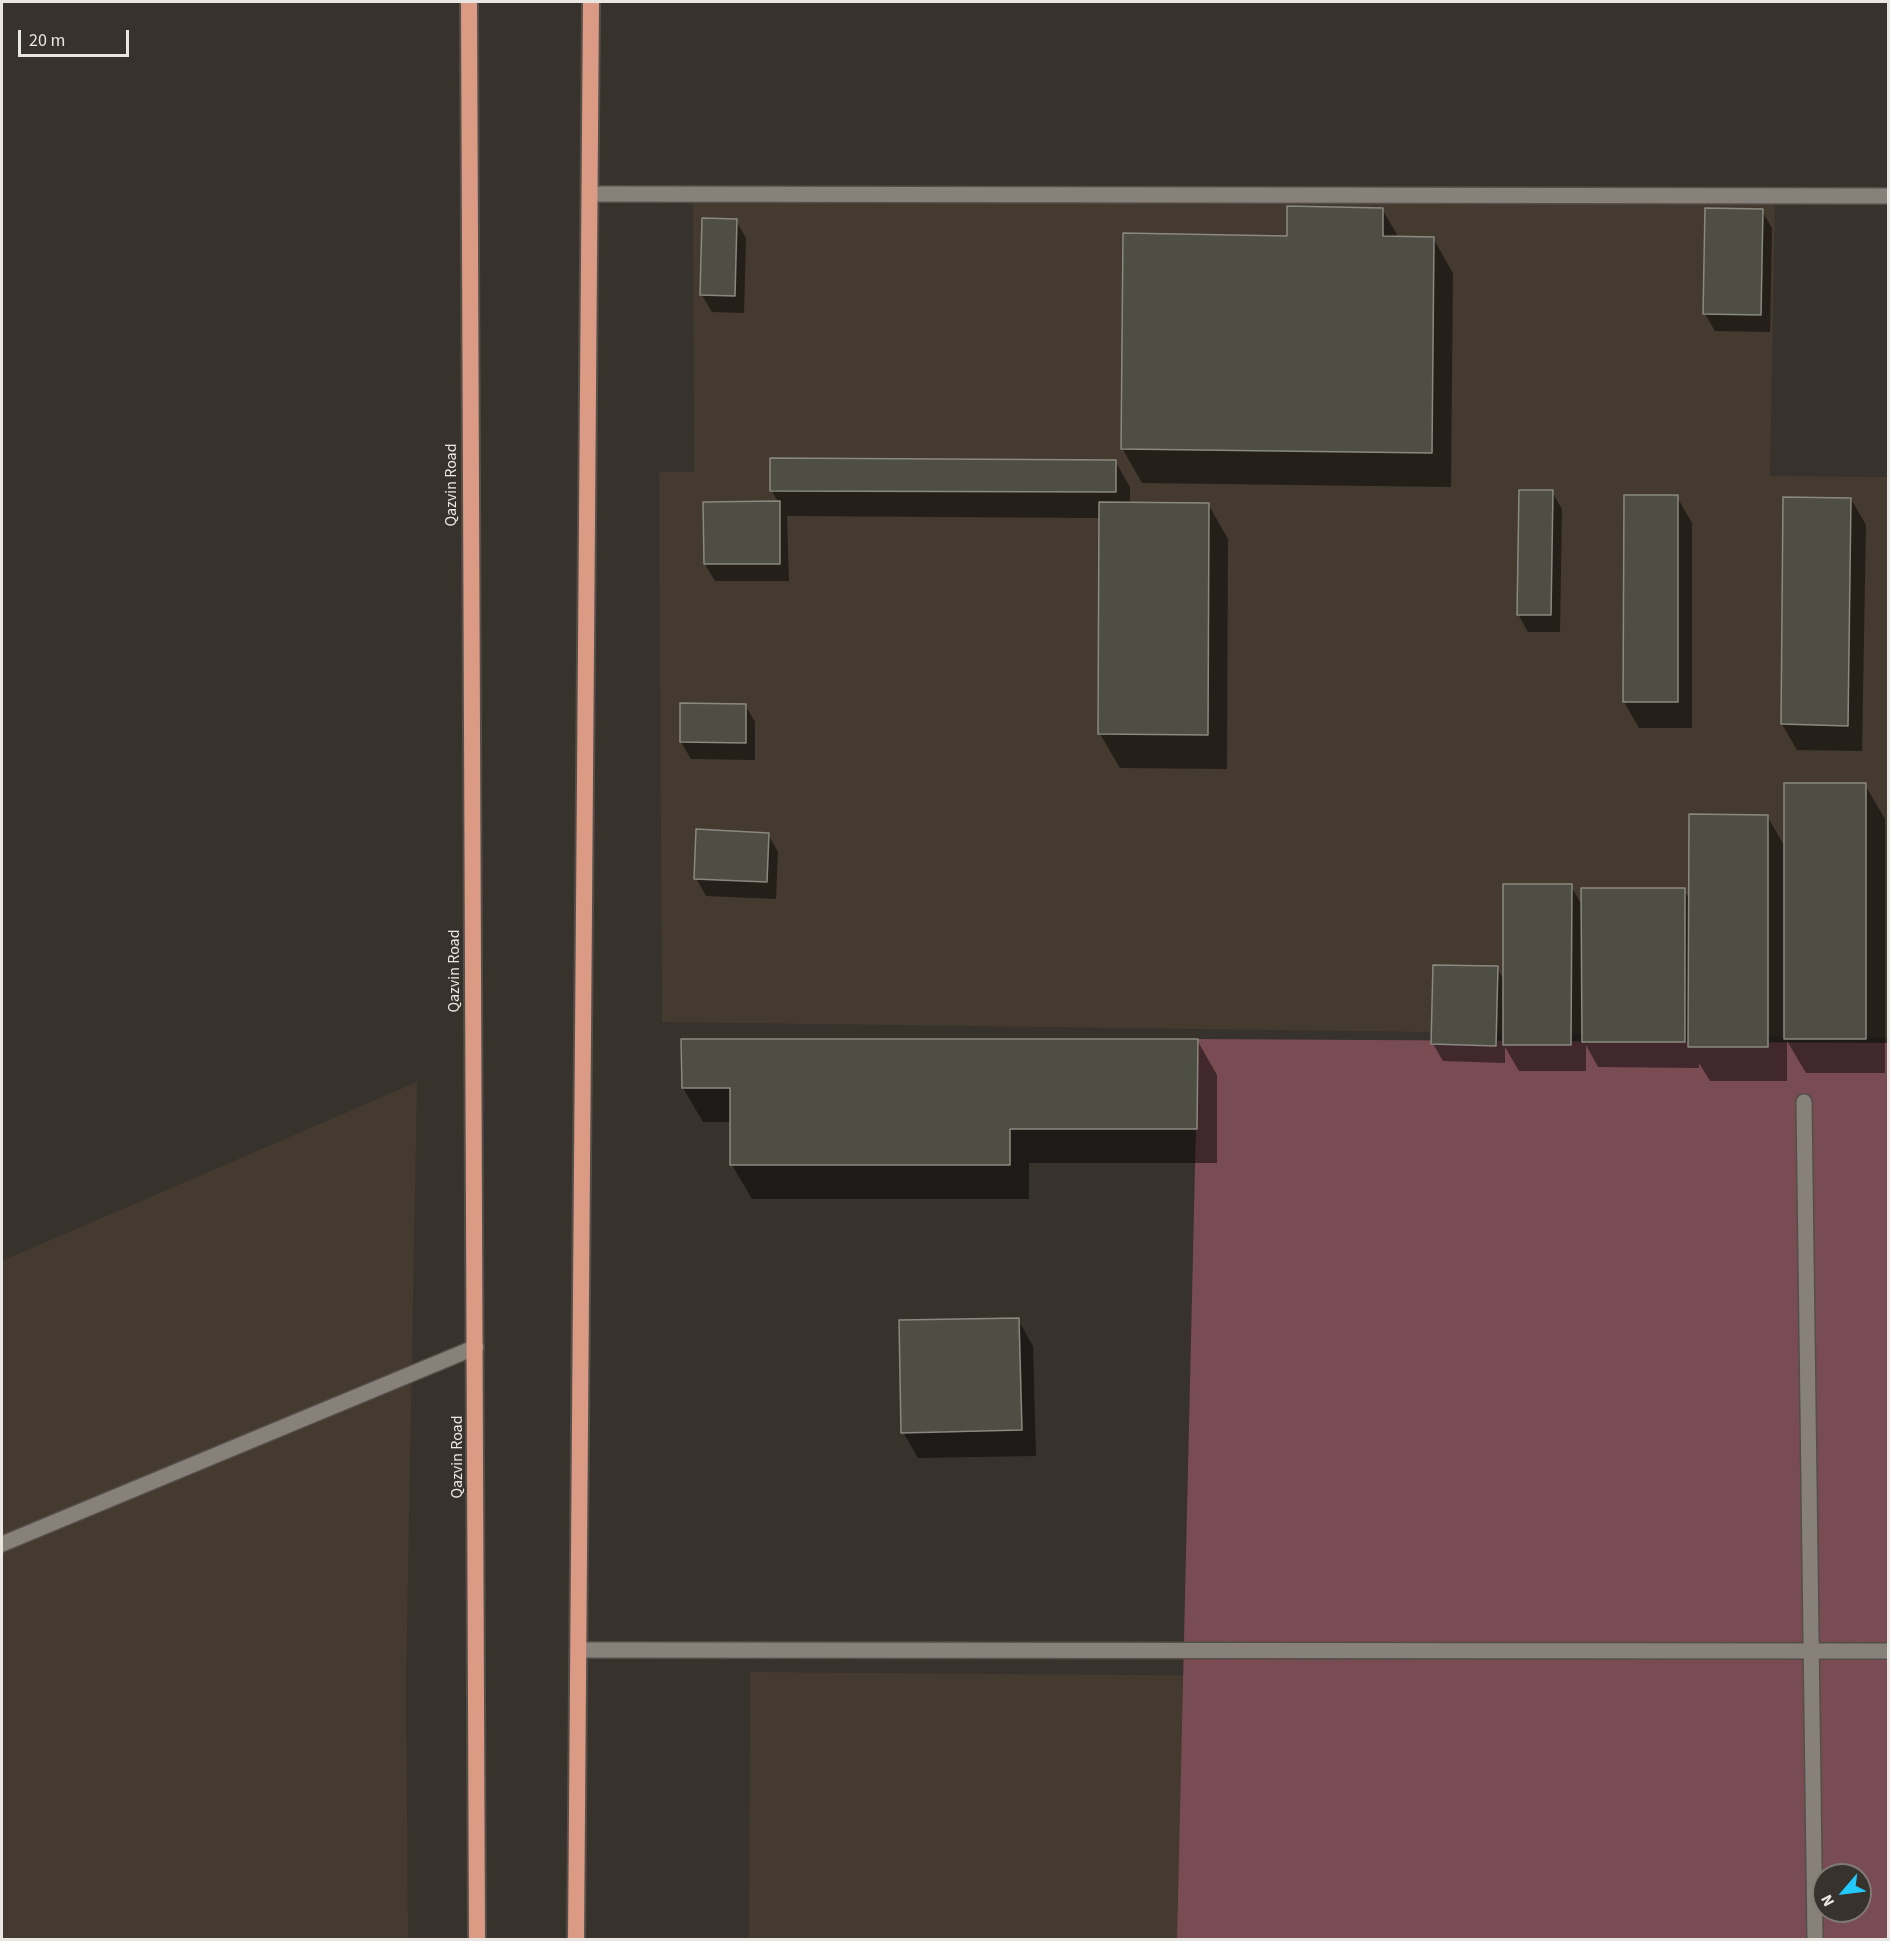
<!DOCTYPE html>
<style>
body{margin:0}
#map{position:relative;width:1890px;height:1941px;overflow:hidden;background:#38322c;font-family:"Source Sans 3",sans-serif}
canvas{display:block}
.frame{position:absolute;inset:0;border:3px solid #eae6e2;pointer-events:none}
.north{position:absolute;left:1812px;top:1863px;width:60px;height:60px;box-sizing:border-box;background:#38322c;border:2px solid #7f7a75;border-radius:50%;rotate:242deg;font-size:16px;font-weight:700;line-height:24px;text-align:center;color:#eae6e2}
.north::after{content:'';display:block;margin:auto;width:21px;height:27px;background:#22c9fe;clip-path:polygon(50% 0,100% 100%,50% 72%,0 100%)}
.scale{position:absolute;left:18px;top:30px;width:111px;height:27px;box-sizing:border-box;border:3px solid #eae6e2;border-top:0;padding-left:8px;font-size:18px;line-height:21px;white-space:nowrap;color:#eae6e2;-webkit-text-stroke:4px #38322c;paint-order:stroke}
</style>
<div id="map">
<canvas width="1890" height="1941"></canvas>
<div class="frame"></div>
<div class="north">N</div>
<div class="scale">20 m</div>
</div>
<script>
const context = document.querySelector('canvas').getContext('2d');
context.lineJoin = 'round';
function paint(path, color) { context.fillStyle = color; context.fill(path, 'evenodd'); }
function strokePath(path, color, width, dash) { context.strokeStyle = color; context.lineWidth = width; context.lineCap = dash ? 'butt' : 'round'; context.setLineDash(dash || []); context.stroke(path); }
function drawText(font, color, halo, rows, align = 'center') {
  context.font = font + ' "Source Sans 3",sans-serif'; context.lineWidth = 4.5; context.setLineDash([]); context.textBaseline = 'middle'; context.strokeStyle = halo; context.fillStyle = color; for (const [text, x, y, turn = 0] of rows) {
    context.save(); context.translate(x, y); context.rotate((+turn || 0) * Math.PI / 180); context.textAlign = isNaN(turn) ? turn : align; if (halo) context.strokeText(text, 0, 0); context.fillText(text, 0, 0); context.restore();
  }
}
paint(new Path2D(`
 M693 202H1775L1770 476 1888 477V1038L662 1022 659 472H694Z
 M417 1082 406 1683 408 1939H2V1261Z
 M750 1672 1259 1676 1257 1939 749 1940Z`), '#443a2f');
paint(new Path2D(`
 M1198 1039 1888 1043V1939L1177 1940ZM1824 1875H1860V1911H1824Z`), '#794b53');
paint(new Path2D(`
 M1382 209 1399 238H1433L1453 273 1451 487 1142 483 1122 448 1288 237Z
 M1707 210 1762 211 1772 228 1770 332 1715 331 1705 314Z
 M736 221 746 238 744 313 712 312 702 295Z
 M1115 461 1130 487V504H1208L1228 539 1227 769 1120 768 1100 734V518L787 516 789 581H715L705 564 779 503 771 490Z
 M1552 492 1562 509 1560 632H1528L1518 614Z
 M1677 497 1692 523V728H1639L1624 702Z
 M1851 499 1866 525 1862 751 1797 750 1782 724Z
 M745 705 755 722V760L691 759 681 742Z
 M1865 785 1885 819V1073H1806L1787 1041V1081H1710L1699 1063V1068L1598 1067 1586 1045V1071H1519L1505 1047V1063L1443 1061 1433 1044 1497 968 1504 980 1571 886 1583 907 1684 890 1690 900 1767 816 1785 847Z
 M768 834 778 852 776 899 706 896 696 878Z
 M1197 1040 1217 1075V1163H1029V1199H752L732 1165V1122H703L683 1088Z
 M1018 1320 1033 1346 1036 1456 918 1458 903 1432Z`), '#0007');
const building = new Path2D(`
 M1287 206 1383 208V236L1434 237 1432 453 1121 449 1123 233 1287 236Z
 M1705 208 1763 209 1761 315 1703 314Z
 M702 218 737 219 735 296 700 295Z
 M770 458 1116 460V492L770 491Z
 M1519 490H1553L1551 615H1517Z
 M1624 495H1678V702H1623Z
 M1783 497 1851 498 1848 726 1781 724Z
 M780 501V564H704L703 502Z
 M1099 502 1209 503 1208 735 1098 734Z
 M680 703 746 704V743L680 742Z
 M1784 783H1866V1039H1784Z
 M1689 814 1768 815V1047H1688Z
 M696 829 769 833 767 882 694 879Z
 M1503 884H1572L1571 1045H1503Z
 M1581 888H1685V1042H1582Z
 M1433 965 1498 966 1496 1046 1431 1044Z
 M681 1039H1198L1197 1129H1010V1165H730V1088H682Z
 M1019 1318 1022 1430 901 1433 899 1320Z`);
paint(building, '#4f4e45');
strokePath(building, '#8a8980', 1.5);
const service = new Path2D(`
 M2 1544 476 1347`);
const minor = new Path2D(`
 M590 194 1888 196
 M1804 1102 1815 1940
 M578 1650 1888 1651`);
const trunk = new Path2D(`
 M469 2 477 1940
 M576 1940 591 2`);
strokePath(service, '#544f4a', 18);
strokePath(minor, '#544f4a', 18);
strokePath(trunk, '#544f4a', 20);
strokePath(service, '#88817a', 15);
strokePath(minor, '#88817a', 15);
strokePath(trunk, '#db9a84', 16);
drawText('16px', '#eae6e2', '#38322c', [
 ["Qazvin Road",452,485,-90],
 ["Qazvin Road",455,971,-90],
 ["Qazvin Road",458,1457,-90]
]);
</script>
